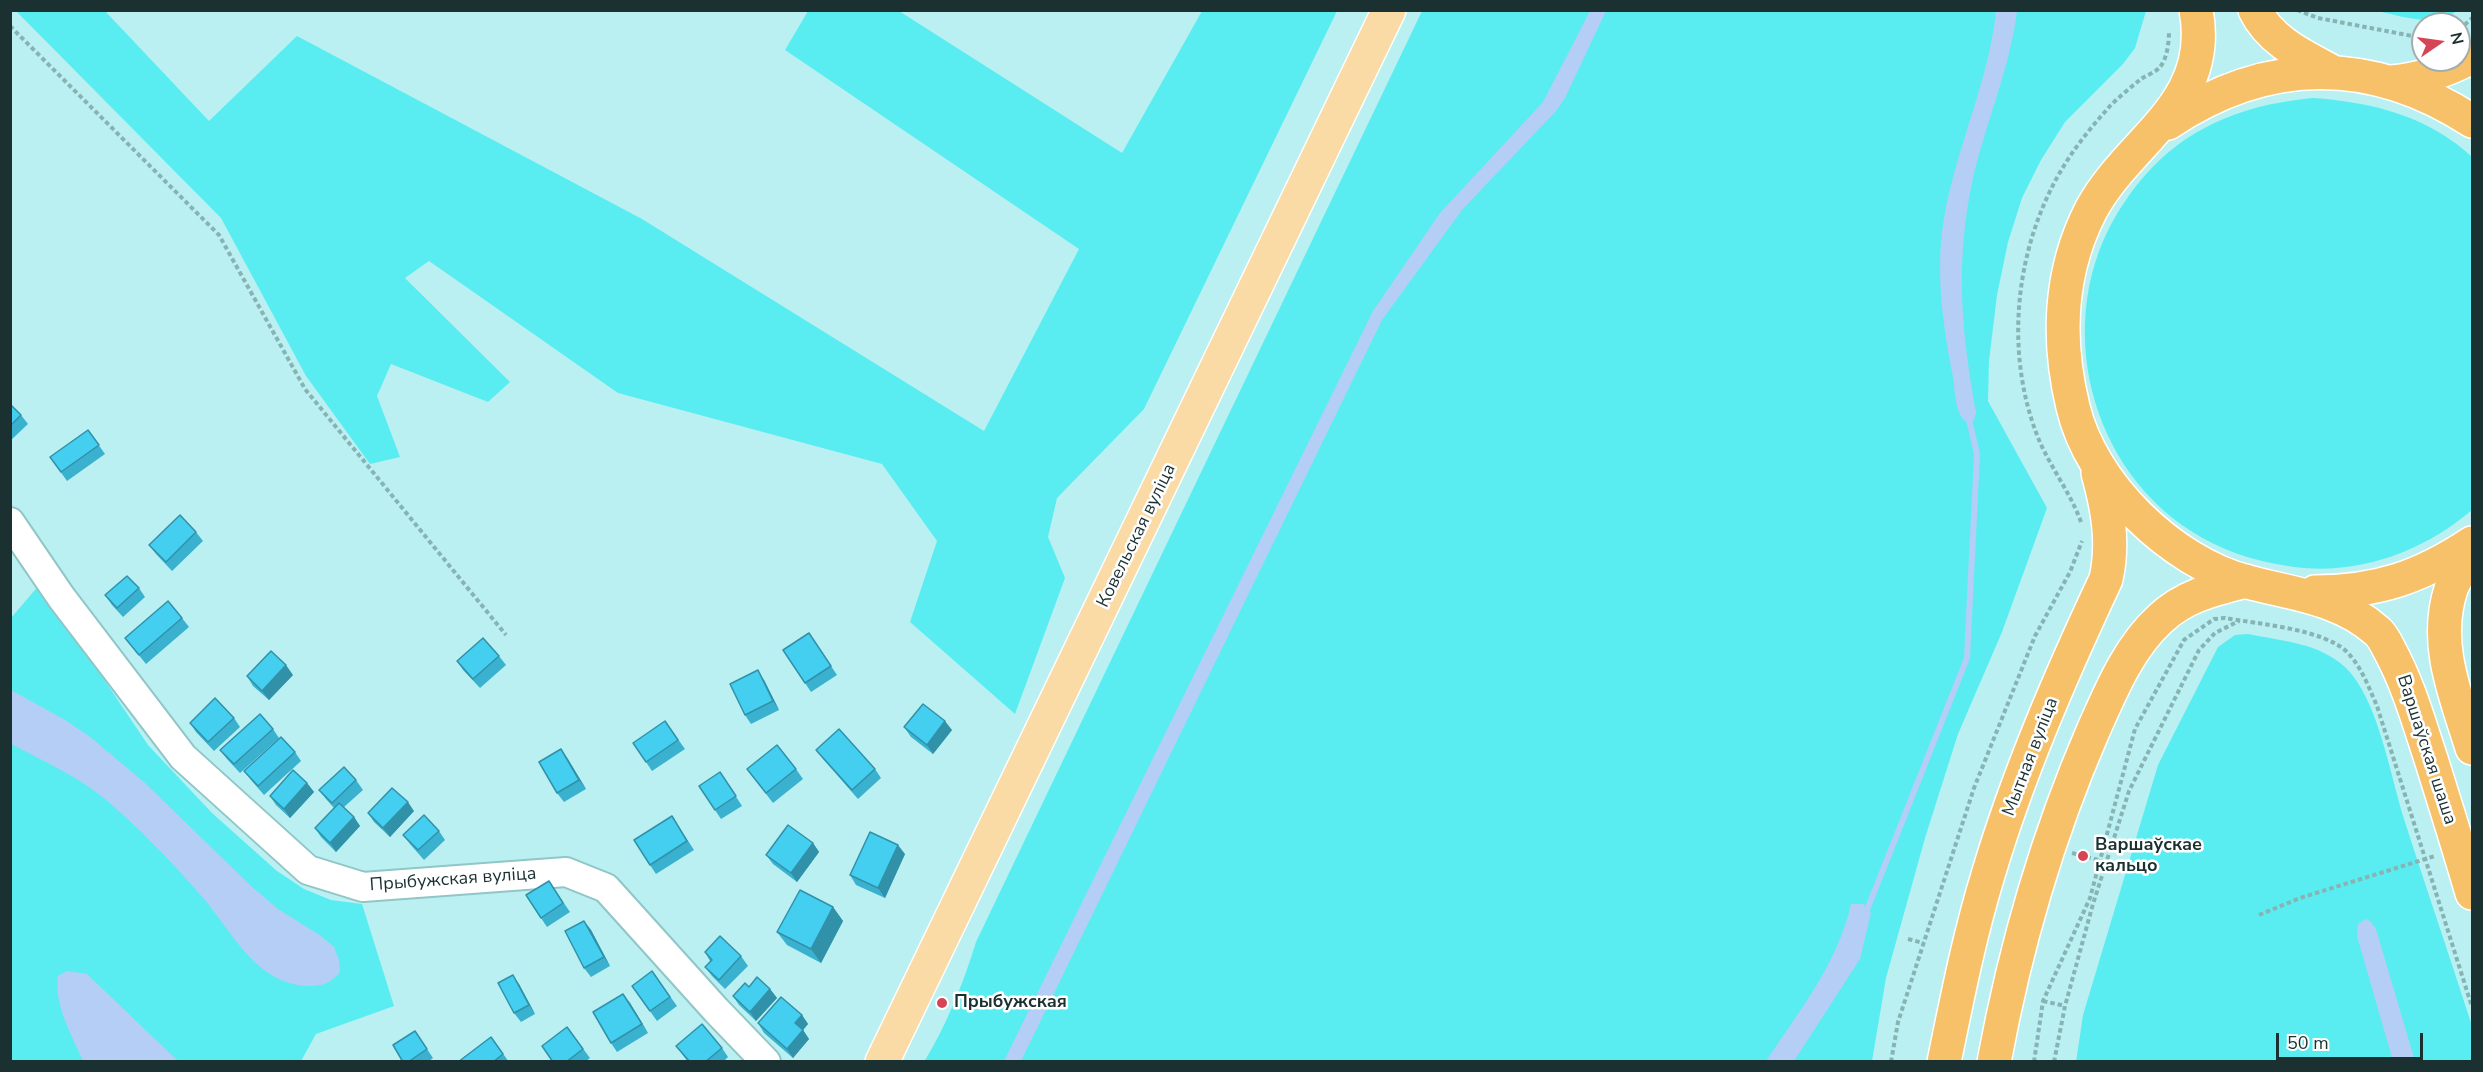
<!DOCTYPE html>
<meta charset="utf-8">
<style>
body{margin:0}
#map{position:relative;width:2483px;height:1072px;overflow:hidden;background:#baf0f1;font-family:"Nunito Sans",sans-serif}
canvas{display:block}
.frame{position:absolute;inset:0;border:12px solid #1b3131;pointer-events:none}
.north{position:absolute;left:2411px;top:12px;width:60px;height:60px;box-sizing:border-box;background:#fff;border:2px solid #a4adad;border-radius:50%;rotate:77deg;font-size:16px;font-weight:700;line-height:24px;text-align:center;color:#1b3131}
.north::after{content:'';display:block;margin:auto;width:21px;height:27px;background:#d54555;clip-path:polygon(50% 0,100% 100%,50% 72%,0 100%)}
.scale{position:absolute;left:2276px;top:1033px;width:147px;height:27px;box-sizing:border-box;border:3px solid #1b3131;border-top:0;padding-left:8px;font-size:18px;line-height:21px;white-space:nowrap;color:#1b3131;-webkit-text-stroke:4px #fff;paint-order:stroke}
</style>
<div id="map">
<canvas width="2483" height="1072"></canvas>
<div class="frame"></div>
<div class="north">N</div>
<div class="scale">50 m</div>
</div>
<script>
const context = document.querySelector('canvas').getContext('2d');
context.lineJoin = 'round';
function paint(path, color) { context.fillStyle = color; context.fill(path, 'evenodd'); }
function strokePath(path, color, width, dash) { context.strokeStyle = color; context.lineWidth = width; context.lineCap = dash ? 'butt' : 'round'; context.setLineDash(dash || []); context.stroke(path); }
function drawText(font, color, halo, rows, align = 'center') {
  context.font = font + ' "Nunito Sans",sans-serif'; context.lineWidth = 5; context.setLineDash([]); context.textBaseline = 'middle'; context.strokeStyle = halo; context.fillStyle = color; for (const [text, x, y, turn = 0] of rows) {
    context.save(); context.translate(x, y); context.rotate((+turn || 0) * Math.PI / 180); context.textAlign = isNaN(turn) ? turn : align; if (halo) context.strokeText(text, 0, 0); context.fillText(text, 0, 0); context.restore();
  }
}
paint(new Path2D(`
 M16 11H105L209 121 297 36 642 219 984 431 1079 249 785 50 808 11H899L1122 153 1202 11H1337L1144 409 1057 498 1048 537 1065 578 1015 714 910 622 937 541 882 464 618 393 429 261 405 278 510 382 488 402 391 364 377 396 400 457 370 464 306 376 221 218Z
 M1422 11H2146L2135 48 2123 64 2065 122 2041 160 2022 198 2008 242 1997 295 1989 361 1988 401 2047 508 2002 632 1958 734 1925 838 1886 978 1872 1061 924 1062C947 1024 963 984 976 942Z
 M2378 11H2457C2432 27 2404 17 2378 11Z
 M2313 98C2372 102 2428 116 2472 157V510C2422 553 2354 577 2288 566 2253 561 2220 550 2191 531 2082 461 2051 306 2126 200 2145 172 2171 146 2201 130 2237 110 2273 102 2313 98Z
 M40 584 148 745 212 813 277 871 304 889 331 900 362 904 394 1006 316 1034 301 1061 11 1062V618Z
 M2248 634C2282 641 2319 643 2345 667 2378 698 2390 775 2404 819 2426 888 2450 957 2472 1026V1061L2076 1062 2083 1015 2158 765 2218 647 2235 635Z`), '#59edf2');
paint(new Path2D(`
 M1590 11H1606L1565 98 1556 111 1462 210 1382 320 1021 1061H1004L1373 311 1440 213 1543 102Z
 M1996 11H2017C2010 68 1986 122 1973 178 1955 260 1961 331 1976 412L1974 420 1968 423C1955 417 1955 390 1953 377 1943 326 1935 271 1944 218 1956 148 1989 81 1996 11Z
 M11 690 65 720 89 736 145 783 251 886 278 909 321 936 334 947 339 960 340 972C331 983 323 986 309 986 257 985 233 933 204 899 177 867 137 826 105 799 77 776 43 761 11 744Z
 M1851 904H1863L1871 913 1860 959 1794 1061H1766C1799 1011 1838 963 1851 904Z
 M2366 919 2370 921 2376 929 2415 1061H2393L2357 936 2358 924Z
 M67 971 87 974 178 1061H83C72 1035 54 1006 58 976Z`), '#b4cef6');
strokePath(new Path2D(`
 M1865 915 1967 658 1977 454 1968 415`), '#b4cef6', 6);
const minor = new Path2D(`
 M10 522 61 597 183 757 308 870 363 887 566 872 606 888 716 1010 766 1062`);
const major = new Path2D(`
 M882 1062 1389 10`);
const highway = new Path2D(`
 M2196 10C2214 105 2129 139 2091 210 2059 272 2057 341 2073 407 2091 484 2171 562 2248 582 2293 594 2340 598 2377 631 2382 635 2386 643 2389 649 2409 686 2418 720 2431 759 2445 804 2459 848 2472 893
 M2255 10C2270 41 2303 56 2331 71
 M2392 82C2422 79 2446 71 2472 57
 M2168 123C2268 56 2372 56 2472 121
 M2472 553C2465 565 2455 577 2451 589 2433 644 2456 696 2472 748
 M2315 592C2377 592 2421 577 2472 543
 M1944 1062C1957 999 1969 937 1988 875 2018 774 2061 675 2106 579 2114 543 2108 509 2098 473
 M1994 1062C2015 948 2047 837 2093 731 2110 693 2128 648 2160 619 2184 596 2214 589 2246 581`);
strokePath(minor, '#91c6c7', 32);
strokePath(major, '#fff', 36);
strokePath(highway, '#fff', 36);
strokePath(new Path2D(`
 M2297 10 2318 18 2423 38
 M10 26 219 235 305 389 506 635
 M2459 30 2472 18
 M2081 522C2071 494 2051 468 2039 440 2003 352 2015 244 2065 164 2078 143 2094 124 2110 106 2119 97 2131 87 2141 79 2147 75 2156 72 2160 67 2167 59 2169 42 2169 32
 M2072 853 2102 861
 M2259 915 2300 898 2435 856
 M1908 939 1923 943
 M2043 1001 2065 1006
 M1891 1062 1898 1022 1974 788 2035 636 2070 572 2082 541
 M2034 1062 2043 1001 2090 898 2135 729 2184 640 2214 619 2225 618C2258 624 2325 629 2348 653 2362 668 2369 688 2377 706L2472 1007
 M2054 1062 2065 1006 2093 904 2129 791 2199 650 2215 633 2239 621`), '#87b3b3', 4, [4.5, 3]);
strokePath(minor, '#fff', 28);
strokePath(major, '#fadaa5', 33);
strokePath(highway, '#f7c169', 33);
paint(new Path2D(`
 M10 404 21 415 28 424 10 441Z
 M88 430 105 454 67 481 50 457Z
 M196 532 203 541 172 571 156 554 149 545Z
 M139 588 145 597 123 617 112 605 105 595Z
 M182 618 189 627 146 664 125 638Z
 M809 633 837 675 811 692 783 650Z
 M499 656 506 665 480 688 463 670 457 661Z
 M293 675 269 700 253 686 247 676Z
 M764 680 779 710 751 724 745 715Z
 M234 718 240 727 214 751 196 732 190 723Z
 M665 721 685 749 652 771 646 762Z
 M904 727 952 730 933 754 911 737Z
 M273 729 279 738 240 773 227 759 220 750Z
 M561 749 586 789 564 802 557 793Z
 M816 750 875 769 881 778 858 799 823 759Z
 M295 752 301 761 264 795 251 780 244 771Z
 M747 769H796L803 779 773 803Z
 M356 780 363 790 344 807 354 817 360 826 336 852 321 837 315 828 334 808 326 799 319 790Z
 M726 781 742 806 721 819 715 810Z
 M307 783 314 792 290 818 276 805 270 796Z
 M414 811 390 837 374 822 368 813Z
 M672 816 694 850 656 874 650 865Z
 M439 831 445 840 424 860 410 844 403 835Z
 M813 843 819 852 797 882 773 864 766 855Z
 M905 854 885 898 856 885 850 875Z
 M549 881 570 912 547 927 541 918Z
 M833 907 843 921 821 963 787 945 777 932Z
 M584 921 591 930 610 966 591 977 584 968Z
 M705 952 741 956 748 966 725 989 712 976 705 967 710 961Z
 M652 971 677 1006 657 1021 632 986Z
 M519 984 535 1014 521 1022 514 1013Z
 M770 989 777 998 756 1021 739 1005 733 996Z
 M630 1003 648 1033 617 1052 611 1043Z
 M802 1015 808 1024 803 1030 809 1039 793 1058 764 1033 758 1023Z
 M567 1027 590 1058 585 1062H553Z
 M415 1031 433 1058 428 1062H403Z
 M491 1037 509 1062H458Z
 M676 1046 722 1048 728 1057 723 1062H688Z`), '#3ab2cf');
paint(new Path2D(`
 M286 665 293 675 269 700 262 691Z
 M758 670 764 680 779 710 773 701Z
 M945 721 952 730 933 754 927 745Z
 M561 749 568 759 586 789 579 780Z
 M307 783 314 792 290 818 284 809Z
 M408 802 414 811 390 837 383 828Z
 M354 817 360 826 336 852 330 843Z
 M813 843 819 852 797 882 791 873Z
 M898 845 905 854 885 898 878 888Z
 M833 907 843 921 821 963 811 949Z
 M584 921 591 930 610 966 604 957Z
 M513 975 519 984 535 1014 529 1005Z
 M770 989 777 998 756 1021 750 1012Z
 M623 994 630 1003 648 1033 642 1024Z
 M802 1015 808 1024 803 1030 809 1039 793 1058 787 1049 795 1023Z`), '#3091a9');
const building = new Path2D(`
 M10 404 21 415 10 426Z
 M88 430 99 445 61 472 50 457Z
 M180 515 196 532 166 562 149 545Z
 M127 576 139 588 117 608 105 595Z
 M168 601 182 618 139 655 125 638Z
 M809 633 831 666 805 683 783 650Z
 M483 638 499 656 473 679 457 661Z
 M271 651 286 665 262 691 247 676Z
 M758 670 773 701 745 715 730 684Z
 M215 698 234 718 208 742 190 723Z
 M923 704 945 721 927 745 904 727Z
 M260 714 273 729 234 764 220 750Z
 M665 721 678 740 646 762 633 743Z
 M839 729 875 769 852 790 816 750Z
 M281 737 295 752 258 786 244 771Z
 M777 745 796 769 766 793 747 769Z
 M561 749 579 780 557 793 539 762Z
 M344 767 356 780 332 803 319 790Z
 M293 770 307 783 284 809 270 796Z
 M720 772 736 796 715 810 699 786Z
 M392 788 408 802 383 828 368 813Z
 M339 803 354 817 330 843 315 828Z
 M424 815 439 831 418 850 403 835Z
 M672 816 687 841 650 865 634 840Z
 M788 825 813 843 791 873 766 855Z
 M870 832 898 845 878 888 850 875Z
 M549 881 563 903 541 918 526 895Z
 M800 890 833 907 811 949 777 932Z
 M584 921 604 957 584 968 565 931Z
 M720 936 741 956 719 980 705 967 712 960 705 952Z
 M652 971 670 997 650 1011 632 986Z
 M513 975 529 1005 514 1013 498 983Z
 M757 977 770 989 750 1012 733 996 745 983 749 987Z
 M623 994 642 1024 611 1043 593 1012Z
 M781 997 802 1015 795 1023 803 1030 787 1049 758 1023Z
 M702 1024 722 1048 705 1062H690L676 1046Z
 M567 1027 583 1049 566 1062H553L542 1046Z
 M415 1031 427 1049 408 1062H403L393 1045Z
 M491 1037 503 1054 493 1062H458Z`);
paint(building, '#44cff1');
strokePath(building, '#3091a9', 1.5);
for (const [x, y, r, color] of [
 [2083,856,6,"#d54555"],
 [942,1003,6,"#d54555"]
]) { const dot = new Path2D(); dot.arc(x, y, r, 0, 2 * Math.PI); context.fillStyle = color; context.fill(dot); strokePath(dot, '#fff', 2); }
drawText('18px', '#1b3131', '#fff', [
 ["Ковельская вуліца",1137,536,-64],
 ["Варшаўская шаша",2426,750,72],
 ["Мытная вуліца",2031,757,-69],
 ["Прыбужская вуліца",453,880,-4]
]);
drawText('bold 18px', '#1b3131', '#fff', [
 ["Варшаўскае",2095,846],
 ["кальцо",2095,867],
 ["Прыбужская",954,1003]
], 'left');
</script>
